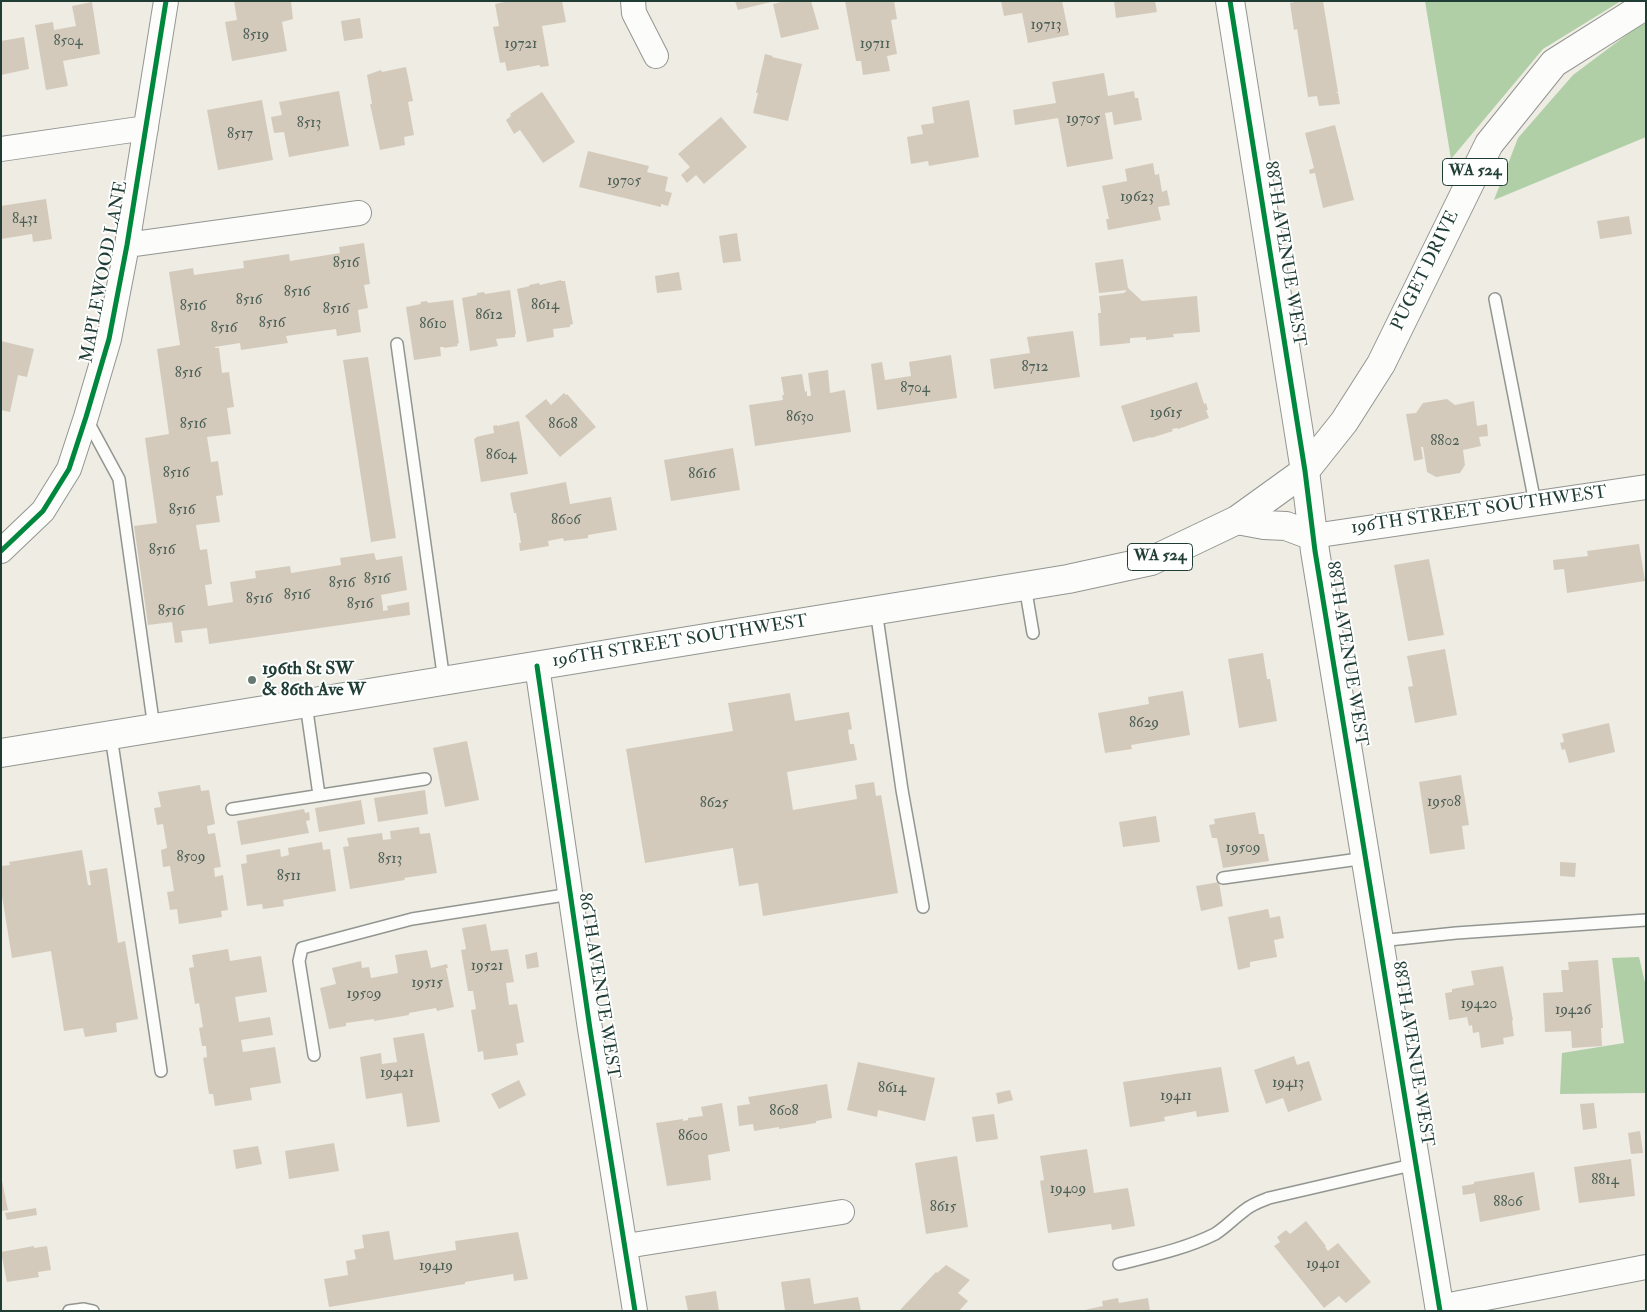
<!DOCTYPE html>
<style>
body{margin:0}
#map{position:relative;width:1647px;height:1312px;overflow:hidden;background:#eeece3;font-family:"IM FELL Double Pica",serif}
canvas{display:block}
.frame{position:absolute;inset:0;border:2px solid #1f3d34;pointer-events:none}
</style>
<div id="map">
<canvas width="1647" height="1312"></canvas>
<div class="frame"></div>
</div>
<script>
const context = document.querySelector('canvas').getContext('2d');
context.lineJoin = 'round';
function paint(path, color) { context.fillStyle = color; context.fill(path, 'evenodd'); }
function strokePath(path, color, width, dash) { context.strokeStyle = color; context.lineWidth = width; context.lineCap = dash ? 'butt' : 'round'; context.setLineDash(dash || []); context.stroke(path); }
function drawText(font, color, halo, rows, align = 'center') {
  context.font = font + ' "IM FELL Double Pica",serif'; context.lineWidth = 4; context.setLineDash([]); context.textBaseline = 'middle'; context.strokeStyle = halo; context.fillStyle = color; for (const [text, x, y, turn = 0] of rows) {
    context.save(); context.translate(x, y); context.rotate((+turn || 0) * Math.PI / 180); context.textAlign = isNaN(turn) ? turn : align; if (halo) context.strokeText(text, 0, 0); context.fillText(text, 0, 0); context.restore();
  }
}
paint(new Path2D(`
 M1425 1H1621L1543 49 1451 159Z
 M1646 23V137L1494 200 1518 138 1573 75 1637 27Z
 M1639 957 1646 987V1093L1560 1094 1562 1053 1624 1043 1612 958Z`), '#b0cfa7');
paint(new Path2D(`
 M234 1H291L293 19 282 22 287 51 232 61 225 22 237 20Z
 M509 1H562L566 22 542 26 549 66 540 67V65L507 71 505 62 500 63 493 27 499 26 495 4Z
 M735 1H771V2L738 10Z
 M785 1H811L819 29 781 38 773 4Z
 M845 1H894L897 19 891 20 897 54 887 56 890 71 863 75 861 61H856Z
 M1001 1H1062L1069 35 1028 43 1022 13 1004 16Z
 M1114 1H1155L1157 12 1116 18Z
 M1299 1H1323L1338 92 1335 93H1338L1340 104 1319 106 1317 96 1308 97 1297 29 1294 30 1290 3Z
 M92 2 100 54 63 61 68 86 46 90 35 25 53 22 54 30 76 26 72 6Z
 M360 18 363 38 344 41 341 21Z
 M24 37 29 69 1 75V41Z
 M765 54 773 56 772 57 802 64 788 121 753 113 758 93H756Z
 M406 67 413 101 408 102 414 135 404 137 405 145 380 150 370 104H372L367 75 381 70 382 72Z
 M1104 73 1108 96 1134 91 1135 98H1138L1142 120 1114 125 1112 112 1105 113 1113 159 1067 167 1058 118 1015 125 1013 110 1056 103 1052 82Z
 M339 91 349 146 289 157 284 132 274 133 271 117 282 115 279 102Z
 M542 92 575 142 543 163 520 130 514 134 506 120 511 116 510 114Z
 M262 100 273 160 218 170 207 110Z
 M969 100 979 157 929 166 928 161 911 164 907 137 923 134 921 125 934 123 932 107Z
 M721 117 747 147 704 184 696 175 687 183 681 175 690 167 678 154Z
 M1335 125 1354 200 1323 208 1315 173 1310 174 1309 170 1314 168 1305 133Z
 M588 151 649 166 647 172 668 177 665 191 672 193 668 206 661 204V207L579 187Z
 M1153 163 1155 175 1159 174 1162 192 1167 190 1170 205 1158 207 1161 220 1108 230 1106 219H1109L1102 186 1127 181 1125 169Z
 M46 199 52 239 33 242 32 234 1 239V206Z
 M1629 216 1632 234 1600 239 1597 221Z
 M737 233 741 261 723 263 719 236Z
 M364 243 370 284 364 285 368 308 358 310 361 332 337 336 336 329 286 336 288 343 241 350 240 343 215 347V348H219L222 373 229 372 234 407 227 408 231 434 207 437 211 462 218 461 223 495 216 496 220 522 196 525 200 550 207 549 212 584 205 585 208 606 233 602 230 582 256 578 255 571 290 566 291 573 341 565 340 558 374 553 376 560 402 556 407 590 381 595 383 607V611L388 610 387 606 409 602 410 615 209 644 207 628 181 631 183 642 175 643 172 622 148 625 134 526 157 523 145 438 169 434 157 349 180 345 169 272 193 268 194 275 244 268 243 261 289 254 290 261 340 253 339 247Z
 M1123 259 1128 288 1142 301 1197 296 1200 332 1173 334 1174 337 1146 340V337L1130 338V343L1100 346 1098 313H1101L1099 296 1124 293 1127 290 1099 293 1095 263Z
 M679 272 682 290 657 293 655 276Z
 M561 280V281H565L573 324 570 325V327L553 329 554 337 527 342 517 289 530 286 529 285 539 283 540 285Z
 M510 290 516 334H515V337L496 339 498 346 470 351 462 298 477 295V293L484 292 485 294Z
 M453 300 459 343 457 344 458 346 444 348V347H440L441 356 414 360 406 307 421 304 420 302 427 301 428 303Z
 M1073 331 1080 377 994 389 990 359 1030 353 1027 337Z
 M1 341 34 349 27 377 18 375 10 412 1 410Z
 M951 355 957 398 877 410 871 364 882 362 885 380 911 376 909 362Z
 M368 357 396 538 371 542 343 360Z
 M828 370 830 393 845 390 851 432 755 446 749 405 783 400 782 395H784L781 377 802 374 805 392 807 391V396H811L808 373Z
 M1197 382 1204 404 1206 403 1208 410H1206L1209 418 1178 429 1177 428 1172 429 1173 431 1151 438V437L1133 442 1121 406Z
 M564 393 566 395 567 394 596 427 560 457 525 416 546 399 551 405Z
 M1447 399 1455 405 1474 401 1477 426 1487 424 1488 436 1479 437 1481 446 1463 450 1465 465 1460 473 1436 477 1427 472 1423 447H1421L1423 459 1414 461 1406 414 1416 413 1423 403Z
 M519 421 528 474 481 482 474 439 476 438V437L494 433 493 426 497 425V426Z
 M733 448 740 490 671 501 664 460Z
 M566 482 570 504 611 497 617 530 588 535V538L564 541 563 538 548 541 549 546 520 551 519 543H521L516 513H514L510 493Z
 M1639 544 1645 581 1567 593 1564 569 1554 570 1553 560 1588 556 1587 551Z
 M1429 559 1444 635 1408 641 1394 565Z
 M1445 649 1457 715 1415 723 1408 687 1413 686 1407 656Z
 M1263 653 1267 679H1270L1277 721 1239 728 1228 659Z
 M1183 691 1190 735 1131 745 1132 749 1105 753 1098 713 1149 704 1148 697Z
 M790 693 795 721 849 712 852 729 848 730 850 744H854L857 760 787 772 793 810 857 799 855 785 874 782 876 796 881 795 898 893 763 916 758 883 739 886 733 848 645 863 626 749 733 731 728 703Z
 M1609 723 1615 752 1569 763 1565 749 1562 750 1560 743 1564 742 1562 734Z
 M467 741 479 800 445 807 433 748Z
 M1461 775 1469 825 1462 826 1465 849 1430 854 1419 782Z
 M200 785 201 791 209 790 215 824 207 826 208 834 215 833 221 867 214 868 215 877 223 875 228 910 221 911 222 917 179 924 177 909 170 910 167 892 174 891 170 866 163 867 161 850 167 848 163 824 157 825 154 808 161 807 158 792Z
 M425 790 428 814 378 822 374 798Z
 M361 800 365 824 319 832 315 808Z
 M304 809 305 813 309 812 310 820 306 821 309 833 241 845 237 821Z
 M1255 812 1259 834H1264L1269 861 1223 868 1217 838H1212L1209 825 1215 824 1214 819Z
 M1156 816 1160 842 1123 847 1119 822Z
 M419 827 420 834 430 833 437 873 404 878 405 880 350 889 343 847 349 846 347 838 382 833 383 840 391 839 390 831Z
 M322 842 323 850 330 849 336 891 283 900 284 906 263 909 262 904 247 906 241 864 247 863 246 855 280 849 281 857 289 855 288 848Z
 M82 850 88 885H91L89 871 107 868 118 943 125 941 138 1019 116 1023 117 1032 85 1037 83 1028 64 1031 51 951 12 958 1 890V866L10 865 9 862Z
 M1560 862 1576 863 1575 877 1560 876Z
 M1219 882 1223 906 1201 911 1196 886Z
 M1268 909 1270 918 1280 916 1284 938 1274 940 1277 957 1250 962V967L1238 970 1228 917Z
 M486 924 491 951 508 949 514 982 506 983 509 1005 517 1004 524 1042 516 1044 518 1055 484 1060 483 1051 478 1052 471 1010 476 1009 473 991H468L461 950 466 949 462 928Z
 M228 949 230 961 261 956 267 992 235 997 239 1022 270 1017 273 1035 241 1040 243 1052 275 1047 281 1083 250 1088 252 1100 215 1106 213 1094H209L203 1058 207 1057 206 1046H202L199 1028 203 1027 199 1003 195 1004 189 968 194 967 192 955Z
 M427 950 431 968 447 964 448 968H446L454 1007 437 1011 436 1008 409 1013V1015L374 1021V1019L346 1023V1026L329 1029 320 988 336 984 332 968 361 961 362 968 369 967 371 978 398 973 395 955Z
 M537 952 539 967 527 969 525 955Z
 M1598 960 1603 1028H1601L1602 1046 1572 1048 1571 1031 1545 1032 1543 993 1563 992 1561 970H1569L1568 962Z
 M1503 966 1513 1020 1512 1021 1514 1036 1503 1038 1504 1044 1481 1048 1479 1032 1473 1033 1472 1025 1469 1026 1467 1017 1449 1020 1445 993 1452 992V989L1474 985 1471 971Z
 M424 1033 440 1122 407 1127 402 1093 366 1099 360 1057 381 1053 382 1064 397 1062 393 1038Z
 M1294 1056 1297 1065 1309 1061 1322 1100 1288 1112 1283 1098 1266 1104 1254 1070Z
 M858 1062 935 1078 925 1121 878 1110 877 1117 847 1110Z
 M1221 1067 1229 1112 1197 1117 1196 1111 1164 1117 1165 1121 1130 1127 1123 1082Z
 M519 1080 526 1095 499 1109 491 1094Z
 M827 1084 832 1118 816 1121V1123L779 1129V1127L754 1131 753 1124 739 1126 737 1106 750 1104 748 1097Z
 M1010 1090 1013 1100 998 1104 996 1093Z
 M722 1103 730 1151 708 1155 711 1180 667 1186 656 1123 683 1119V1121L688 1120V1118L703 1116 701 1107Z
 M1594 1103 1597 1128 1583 1130 1580 1104Z
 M994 1114 998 1139 976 1142 972 1117Z
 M1640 1131 1643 1153 1631 1154 1628 1133Z
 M334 1143 339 1171 289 1179 285 1151Z
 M258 1146 262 1164 236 1169 233 1150Z
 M1087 1149 1094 1193 1128 1188 1135 1226 1112 1230 1111 1224 1048 1233 1040 1181 1044 1180 1040 1156Z
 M957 1156 968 1227 926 1234 915 1163Z
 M1631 1159 1635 1196 1579 1203 1574 1167Z
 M1534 1172 1540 1210 1480 1222 1475 1193 1463 1195 1462 1186 1474 1184V1182Z
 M1 1176 8 1210 1 1211Z
 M36 1208 37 1215 7 1220 5 1213Z
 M1306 1221 1326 1246 1325 1247 1328 1251 1338 1243 1371 1282 1346 1303 1339 1296 1324 1308 1274 1246 1280 1242 1277 1237 1286 1230 1290 1234Z
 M389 1231 394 1260 456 1250 455 1241 518 1232 528 1279 514 1281 513 1274 465 1282V1284L329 1307 324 1279 348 1275 346 1261 356 1259 354 1250 364 1248 362 1235Z
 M34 1246V1248L47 1246 51 1270 38 1272 39 1277 7 1282 1 1252Z
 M946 1265 970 1280 958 1293 968 1301 959 1311H899L936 1272 937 1273Z
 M810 1278 814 1304 858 1297 861 1311H785L781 1282Z
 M716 1291 719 1311H688L685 1296Z
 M1118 1298 1119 1303 1148 1298 1150 1311H1080L1103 1306 1102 1301Z`), '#d4cabc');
const service = new Path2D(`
 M1495 299 1535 503
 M397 344 444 681
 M86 418 119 479 154 728
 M1025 586 1033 633
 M876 610 902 790 923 907
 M306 704 319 795
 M111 736 161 1071
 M232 809 425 779
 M1223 878 1366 858
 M1379 941 1456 933 1646 920
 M314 1055 299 961 302 948 412 919 571 894
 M1119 1264C1151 1256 1185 1249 1215 1234 1226 1227 1234 1218 1245 1210 1252 1204 1261 1201 1269 1198L1416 1164
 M69 1311 84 1309 93 1311`);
const minor = new Path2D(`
 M633 1 634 13 656 56
 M1 149 146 128
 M127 245 359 213
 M1313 536 1646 487
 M1 551 43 511 69 469 86 417 109 339 127 245 166 1
 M537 666 590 1029 635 1311
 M626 1246 842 1212
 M1439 1307 1646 1267`);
const tertiary = new Path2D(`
 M1230 1 1305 471 1315 551 1440 1311
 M1237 520 1264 525 1286 526 1313 536`);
const primary = new Path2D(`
 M1 753 1068 579 1151 561 1237 520 1305 471 1344 422 1381 364 1489 144 1554 63 1646 5`);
strokePath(service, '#929690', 14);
strokePath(minor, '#929690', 26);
strokePath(tertiary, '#929690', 30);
strokePath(primary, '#929690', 30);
strokePath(service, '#fcfcfb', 11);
strokePath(minor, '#fcfcfb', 24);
strokePath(tertiary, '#fcfcfb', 28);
strokePath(primary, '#fcfcfb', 28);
strokePath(new Path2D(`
 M1230 1 1305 471 1315 551 1440 1311
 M1 551 43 511 69 469 86 417 109 339 127 245 166 1
 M537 666 590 1029 635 1311`), '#00873e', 5);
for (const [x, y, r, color] of [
 [252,680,5,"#677a71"]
]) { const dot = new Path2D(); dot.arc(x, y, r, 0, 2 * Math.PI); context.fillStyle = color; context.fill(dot); strokePath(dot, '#fff', 2); }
drawText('15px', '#4c6056', null, [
 ["19713",1046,26],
 ["8519",256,36],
 ["8504",68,42],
 ["19721",521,45],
 ["19711",875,45],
 ["19705",1083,120],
 ["8513",309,124],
 ["8517",240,135],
 ["19705",624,182],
 ["19623",1137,198],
 ["8431",25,220],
 ["8516",346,264],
 ["8516",297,293],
 ["8516",249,301],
 ["8614",545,306],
 ["8516",193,307],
 ["8516",336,310],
 ["8612",489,316],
 ["8516",272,324],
 ["8610",433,325],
 ["8516",224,329],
 ["8712",1035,368],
 ["8516",188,374],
 ["8704",915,389],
 ["19615",1166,414],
 ["8630",800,418],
 ["8516",193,425],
 ["8608",563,425],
 ["8802",1445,442],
 ["8604",501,456],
 ["8516",176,474],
 ["8616",702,475],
 ["8516",182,511],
 ["8606",566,521],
 ["8516",162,551],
 ["8516",377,580],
 ["8516",342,584],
 ["8516",297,596],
 ["8516",259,600],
 ["8516",360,605],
 ["8516",171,612],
 ["8629",1144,724],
 ["19508",1444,803],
 ["8625",714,804],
 ["19509",1243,849],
 ["8509",191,858],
 ["8513",390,860],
 ["8511",289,877],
 ["19521",487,967],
 ["19515",427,984],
 ["19509",364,995],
 ["19420",1479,1005],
 ["19426",1573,1011],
 ["19421",397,1074],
 ["19413",1288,1084],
 ["8614",892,1089],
 ["19411",1176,1097],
 ["8608",784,1112],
 ["8600",693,1137],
 ["8814",1605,1181],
 ["19409",1068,1190],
 ["8806",1508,1203],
 ["8615",943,1208],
 ["19401",1323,1265],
 ["19419",436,1267]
]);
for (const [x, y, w] of [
 [1475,172,65],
 [1160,557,65]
]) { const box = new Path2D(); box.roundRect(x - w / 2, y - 13.5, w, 27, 4); context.fillStyle = '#fff'; context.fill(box); strokePath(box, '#1f3d34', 1); }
drawText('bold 16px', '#1f3d34', null, [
 ["WA 524",1475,172],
 ["WA 524",1160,557]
]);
drawText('18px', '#1f3d34', '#fff', [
 ["88TH AVENUE WEST",1284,254,81],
 ["PUGET DRIVE",1426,271,-64],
 ["MAPLEWOOD LANE",105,272,-79],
 ["196TH STREET SOUTHWEST",1479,511,-8],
 ["196TH STREET SOUTHWEST",680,642,-9],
 ["88TH AVENUE WEST",1346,654,81],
 ["86TH AVENUE WEST",598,986,81],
 ["88TH AVENUE WEST",1412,1054,81]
]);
drawText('bold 18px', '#1f3d34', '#fff', [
 ["196th St SW",262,670],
 ["& 86th Ave W",262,691]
], 'left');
</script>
